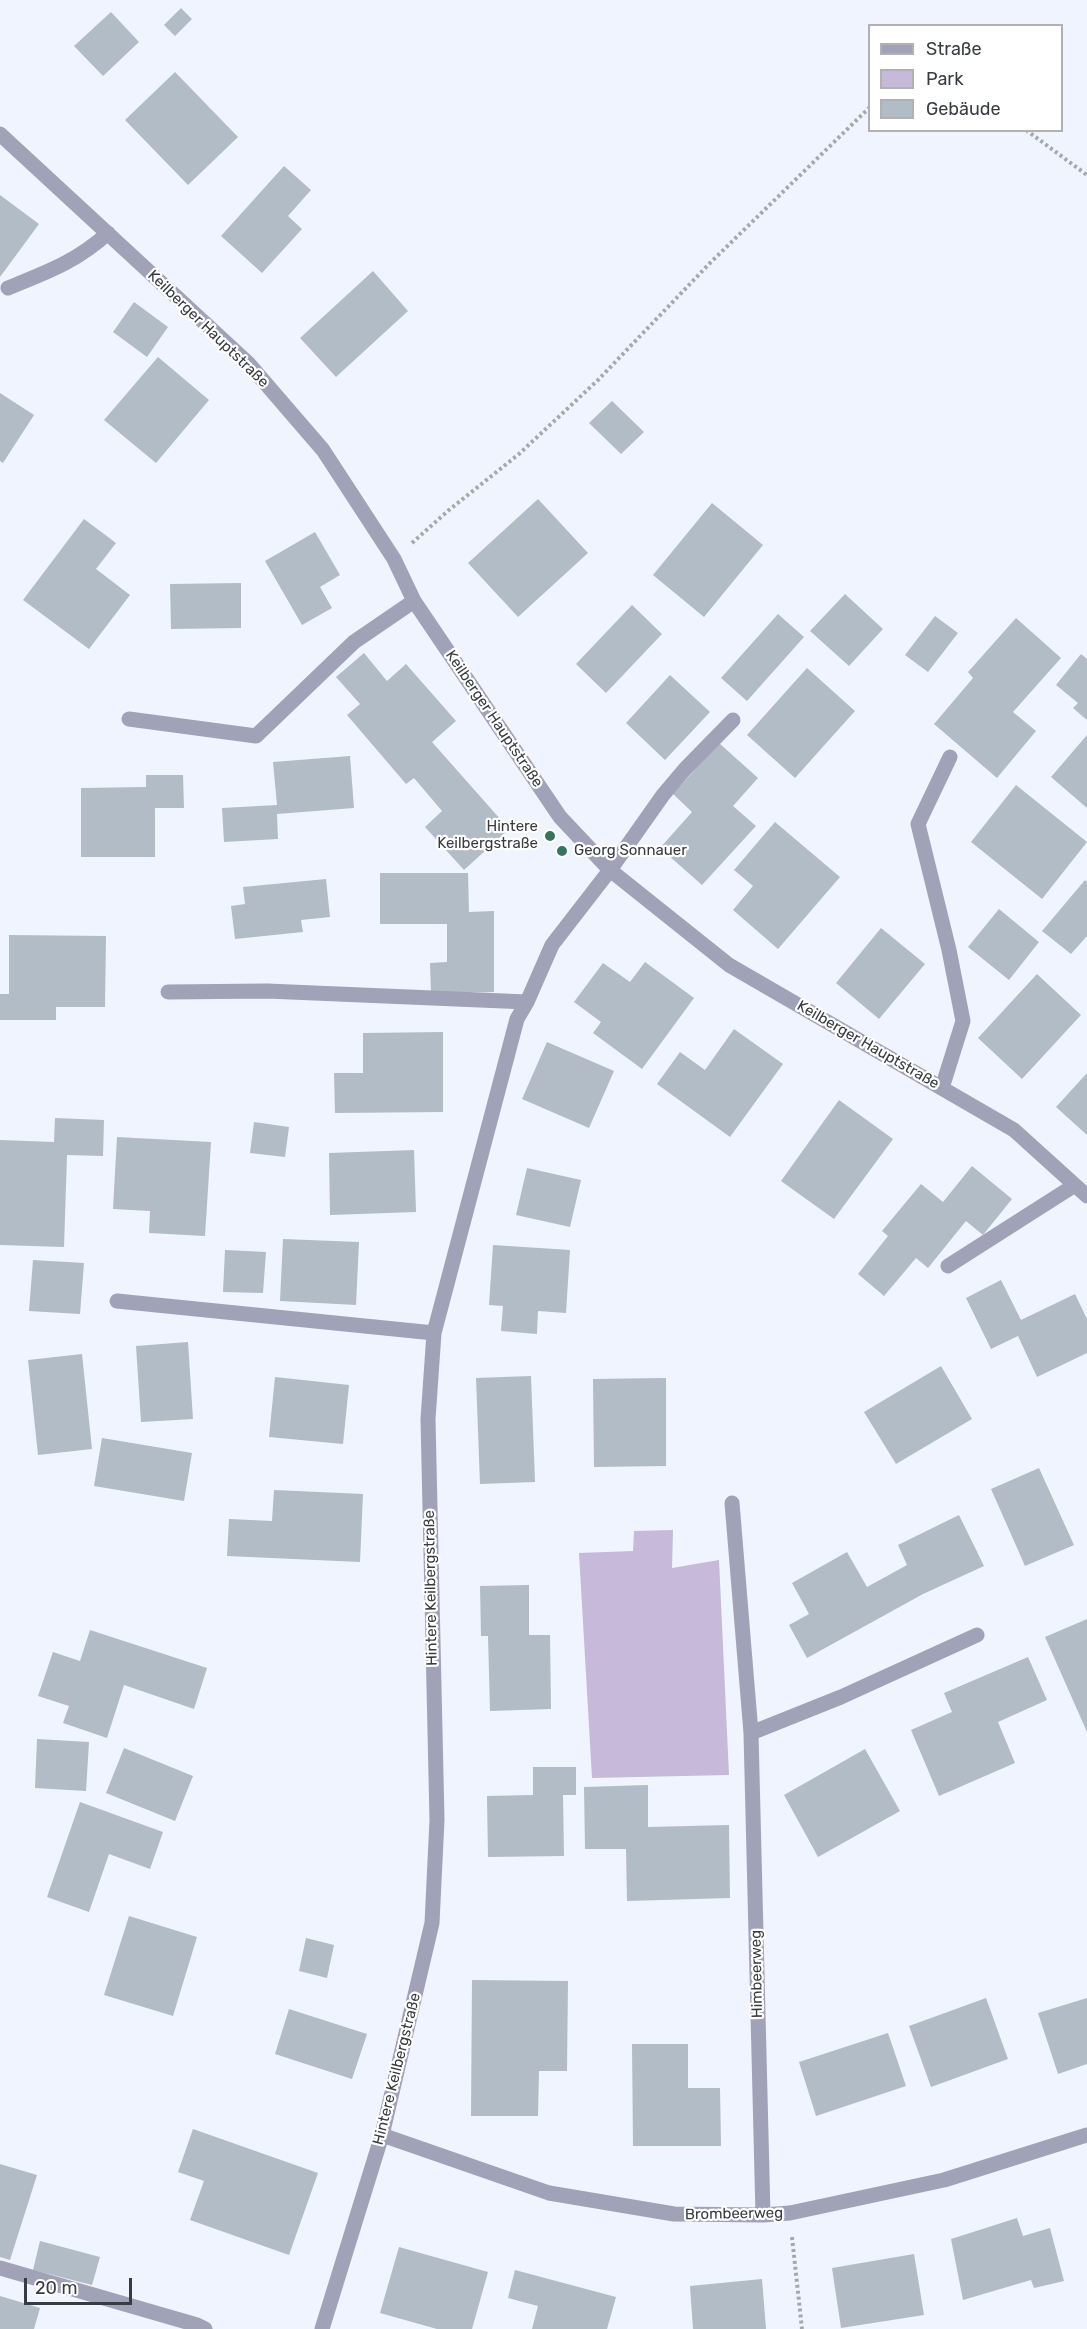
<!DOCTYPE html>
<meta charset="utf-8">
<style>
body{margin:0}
#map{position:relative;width:1087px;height:2329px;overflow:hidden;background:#eff4fe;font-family:Rubik,sans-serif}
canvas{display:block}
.legend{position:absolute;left:868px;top:24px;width:195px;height:108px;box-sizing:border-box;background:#fff;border:2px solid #afb1b3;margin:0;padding:8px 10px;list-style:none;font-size:18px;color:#383b40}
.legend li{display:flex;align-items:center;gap:12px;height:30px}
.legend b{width:30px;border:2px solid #afb1b3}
.scale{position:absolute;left:24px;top:2278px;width:108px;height:27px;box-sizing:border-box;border:3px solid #383b40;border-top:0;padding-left:8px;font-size:18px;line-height:21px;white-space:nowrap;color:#383b40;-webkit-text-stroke:4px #fff;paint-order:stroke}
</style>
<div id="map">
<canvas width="1087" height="2329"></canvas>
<ul class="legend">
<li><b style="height:8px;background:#a1a1b8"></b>Straße</li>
<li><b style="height:16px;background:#c7b9d9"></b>Park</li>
<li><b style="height:16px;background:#b2bcc6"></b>Gebäude</li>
</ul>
<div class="scale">20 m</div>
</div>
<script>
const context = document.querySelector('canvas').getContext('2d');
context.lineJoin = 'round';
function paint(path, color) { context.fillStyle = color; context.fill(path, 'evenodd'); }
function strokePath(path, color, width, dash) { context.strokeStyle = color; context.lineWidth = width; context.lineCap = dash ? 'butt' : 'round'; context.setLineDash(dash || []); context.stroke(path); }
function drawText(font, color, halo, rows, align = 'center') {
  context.font = font + ' Rubik,sans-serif'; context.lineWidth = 4.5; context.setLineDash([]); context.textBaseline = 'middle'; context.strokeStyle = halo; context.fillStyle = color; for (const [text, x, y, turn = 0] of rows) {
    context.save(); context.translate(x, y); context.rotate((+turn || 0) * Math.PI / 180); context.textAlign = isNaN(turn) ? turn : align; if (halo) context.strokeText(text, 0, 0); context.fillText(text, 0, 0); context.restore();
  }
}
paint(new Path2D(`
 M673 1530 672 1568 719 1560 729 1775 592 1778 579 1553 633 1551 634 1531Z`), '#c7b9d9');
paint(new Path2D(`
 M181 8 192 19 175 36 164 25Z
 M111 12 139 42 103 76 74 46Z
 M175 72 238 137 188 185 125 120Z
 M284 166 311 190 288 216 302 229 262 273 221 236Z
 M0 195 39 224 0 277Z
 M373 271 408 311 336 377 300 338Z
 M134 302 168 327 147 357 113 332Z
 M158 357 209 400 156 463 104 420Z
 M0 393 34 415 3 463 0 461Z
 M612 401 644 432 621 454 589 423Z
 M538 499 588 553 518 617 468 563Z
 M712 503 763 545 704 617 653 575Z
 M84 519 116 543 96 569 130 595 89 649 23 600Z
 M315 532 340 575 320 587 332 608 302 625 265 561Z
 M241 583V628L171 629 170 584Z
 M845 594 883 629 849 666 810 631Z
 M632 605 662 634 606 693 576 664Z
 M778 614 804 637 747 701 721 678Z
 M935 616 958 633 928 672 905 655Z
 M1016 618 1061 658 1013 712 1036 731 997 778 934 724 973 678 968 672Z
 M364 653 387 681 406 664 456 721 432 742 509 829 464 870 425 827 442 811 414 778 406 784 347 715 360 704 336 677Z
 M1081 654 1087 659V720L1073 708 1078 703 1056 685Z
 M807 668 855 711 795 778 747 735Z
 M670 675 710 712 665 760 626 723Z
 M1087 735V808L1051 777Z
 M719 743 758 778 733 806 756 826 702 885 660 848 692 812 673 794Z
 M350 756 354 808 277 814 278 839 224 842 222 808 277 805 273 762Z
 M146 775H183L184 808H155V857H81V788L146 787Z
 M1016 785 1087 842 1042 899 971 842Z
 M775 822 840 877 778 949 733 910 753 886 734 870Z
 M380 873H468L469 912 494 911V992L431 993 430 963 447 962V924H380Z
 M326 879 330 917 301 920 303 932 235 939 231 906 245 904 243 887Z
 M1085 880 1087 882V936L1071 954 1042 931Z
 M999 909 1039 942 1009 980 968 947Z
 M881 928 925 964 879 1019 836 983Z
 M9 935 106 936 105 1007H56V1020H0V994H9Z
 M645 962 694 998 642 1069 593 1033 601 1022 574 1002 603 963 630 982Z
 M1037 974 1081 1015 1022 1079 978 1038Z
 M734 1029 783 1064 730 1137 657 1084 680 1052 705 1070Z
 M443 1032V1112L335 1113 334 1073H363V1033Z
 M547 1042 614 1071 589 1128 522 1099Z
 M1087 1073V1135L1056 1107Z
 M839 1100 893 1139 834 1219 781 1181Z
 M55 1118 104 1120 103 1156 67 1155 64 1247 0 1245V1140L54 1142Z
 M254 1122 289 1127 285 1157 250 1153Z
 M117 1137 211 1142 205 1236 149 1233 150 1211 113 1209Z
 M414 1150 416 1212 330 1215 329 1153Z
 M972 1166 1012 1199 983 1235 966 1221 928 1268 916 1258 884 1296 858 1274 888 1236 882 1231 921 1184 943 1202Z
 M527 1168 581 1180 570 1227 516 1215Z
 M283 1239 359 1242 356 1305 280 1301Z
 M493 1245 570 1250 566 1313 538 1311 537 1334 501 1331 503 1306 489 1305Z
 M225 1250 266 1252 263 1293 223 1292Z
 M33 1260 84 1263 80 1314 29 1311Z
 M1001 1280 1021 1320 1075 1294 1087 1319V1353L1037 1377 1018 1336 991 1349 966 1298Z
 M188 1342 193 1419 141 1422 136 1346Z
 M82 1354 92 1449 38 1455 28 1360Z
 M941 1366 972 1419 896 1464 864 1412Z
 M531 1376 535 1482 480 1484 476 1378Z
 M275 1377 349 1385 343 1444 269 1437Z
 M666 1378V1466L594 1467 593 1379Z
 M102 1438 192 1453 184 1501 94 1486Z
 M1039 1468 1074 1545 1025 1566 991 1489Z
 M274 1490 363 1494 360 1562 227 1556 229 1519 272 1521Z
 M959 1515 984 1566 923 1594 807 1658 789 1625 809 1614 792 1583 847 1552 867 1587 907 1565 898 1545Z
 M529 1585V1635H550L551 1709 490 1711 488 1636H481L480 1586Z
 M1087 1619V1732L1045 1637Z
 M90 1630 207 1668 194 1709 124 1685 107 1738 63 1723 69 1706 38 1696 53 1652 80 1661Z
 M1028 1657 1047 1700 998 1722 1015 1763 939 1796 911 1730 952 1712 944 1693Z
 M37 1739 89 1742 86 1791 35 1788Z
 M124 1748 193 1776 175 1821 106 1793Z
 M865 1749 900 1811 818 1857 784 1795Z
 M533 1767H576V1795H563L564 1856 488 1857 487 1796 533 1795Z
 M648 1785V1827L729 1825 730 1898 627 1901 626 1849H585L584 1787Z
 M80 1802 163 1832 150 1869 109 1854 89 1912 47 1897Z
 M129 1916 197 1937 173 2016 104 1995Z
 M306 1938 334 1945 327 1978 299 1971Z
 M472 1980 568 1981 567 2071H539L538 2116H471Z
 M986 1998 1008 2059 931 2087 909 2026Z
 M1087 1998V2064L1058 2074 1038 2013Z
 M289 2009 367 2034 352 2079 275 2054Z
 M888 2033 906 2086 816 2116 799 2062Z
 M632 2044H688V2088H720L721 2146H633Z
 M193 2129 318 2173 289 2255 190 2220 204 2181 178 2172Z
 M0 2164 37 2175 10 2260 0 2257Z
 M1017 2218 1023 2236 1050 2228 1064 2281 1034 2288 1031 2280 963 2300 951 2239Z
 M40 2241 100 2257 92 2285 33 2270Z
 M399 2247 488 2272 472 2329H437L380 2313Z
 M914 2254 924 2315 841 2328 832 2268Z
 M515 2270 616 2297 607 2329H532L538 2306 508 2298Z
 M762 2279 766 2329H693L690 2286Z
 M0 2296 40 2308 34 2329H0Z`), '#b2bcc6');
strokePath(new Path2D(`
 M1026 130 1087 175
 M412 543 449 510 519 454 598 380 710 263 870 107
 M792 2237 802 2329`), '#a4a9b0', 4, [3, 3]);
strokePath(new Path2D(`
 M0 134 248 363 323 450 394 559 414 601 560 817 610 870 729 965 1014 1130 1087 1196
 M8 288C47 272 76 262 108 233
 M129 719 256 736 354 642 414 601
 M168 992 267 991 527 1002
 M942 1088 963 1021 949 950 918 824 950 757
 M948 1266 1075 1185
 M117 1301 434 1333
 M732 1503 751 1733 763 2215
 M751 1733 841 1697 977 1635
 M382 2135 549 2193 674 2214 763 2215 790 2213 944 2180 1087 2135
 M0 2268 197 2325 205 2329
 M322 2329 382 2135 432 1923 437 1820 428 1419 434 1333 517 1019 527 1002 552 945 610 870 663 795 685 769 733 720`), '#a1a1b8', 15);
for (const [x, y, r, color] of [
 [550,836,6,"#37735e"],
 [562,851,6,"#37735e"]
]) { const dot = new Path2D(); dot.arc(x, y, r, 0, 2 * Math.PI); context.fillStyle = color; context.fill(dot); strokePath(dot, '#fff', 2); }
drawText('15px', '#383b40', '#fff', [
 ["Keilberger Hauptstraße",208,329,44],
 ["Keilberger Hauptstraße",494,719,56],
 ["Keilberger Hauptstraße",868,1045,30],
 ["Hintere Keilbergstraße",431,1588,-91],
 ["Himbeerweg",757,1974,-91],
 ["Hintere Keilbergstraße",397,2069,-76],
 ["Brombeerweg",734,2214,-1]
]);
drawText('15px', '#383b40', '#fff', [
 ["Hintere",538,827],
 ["Keilbergstraße",538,844],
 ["Georg Sonnauer",574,851,"left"]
], 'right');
</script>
